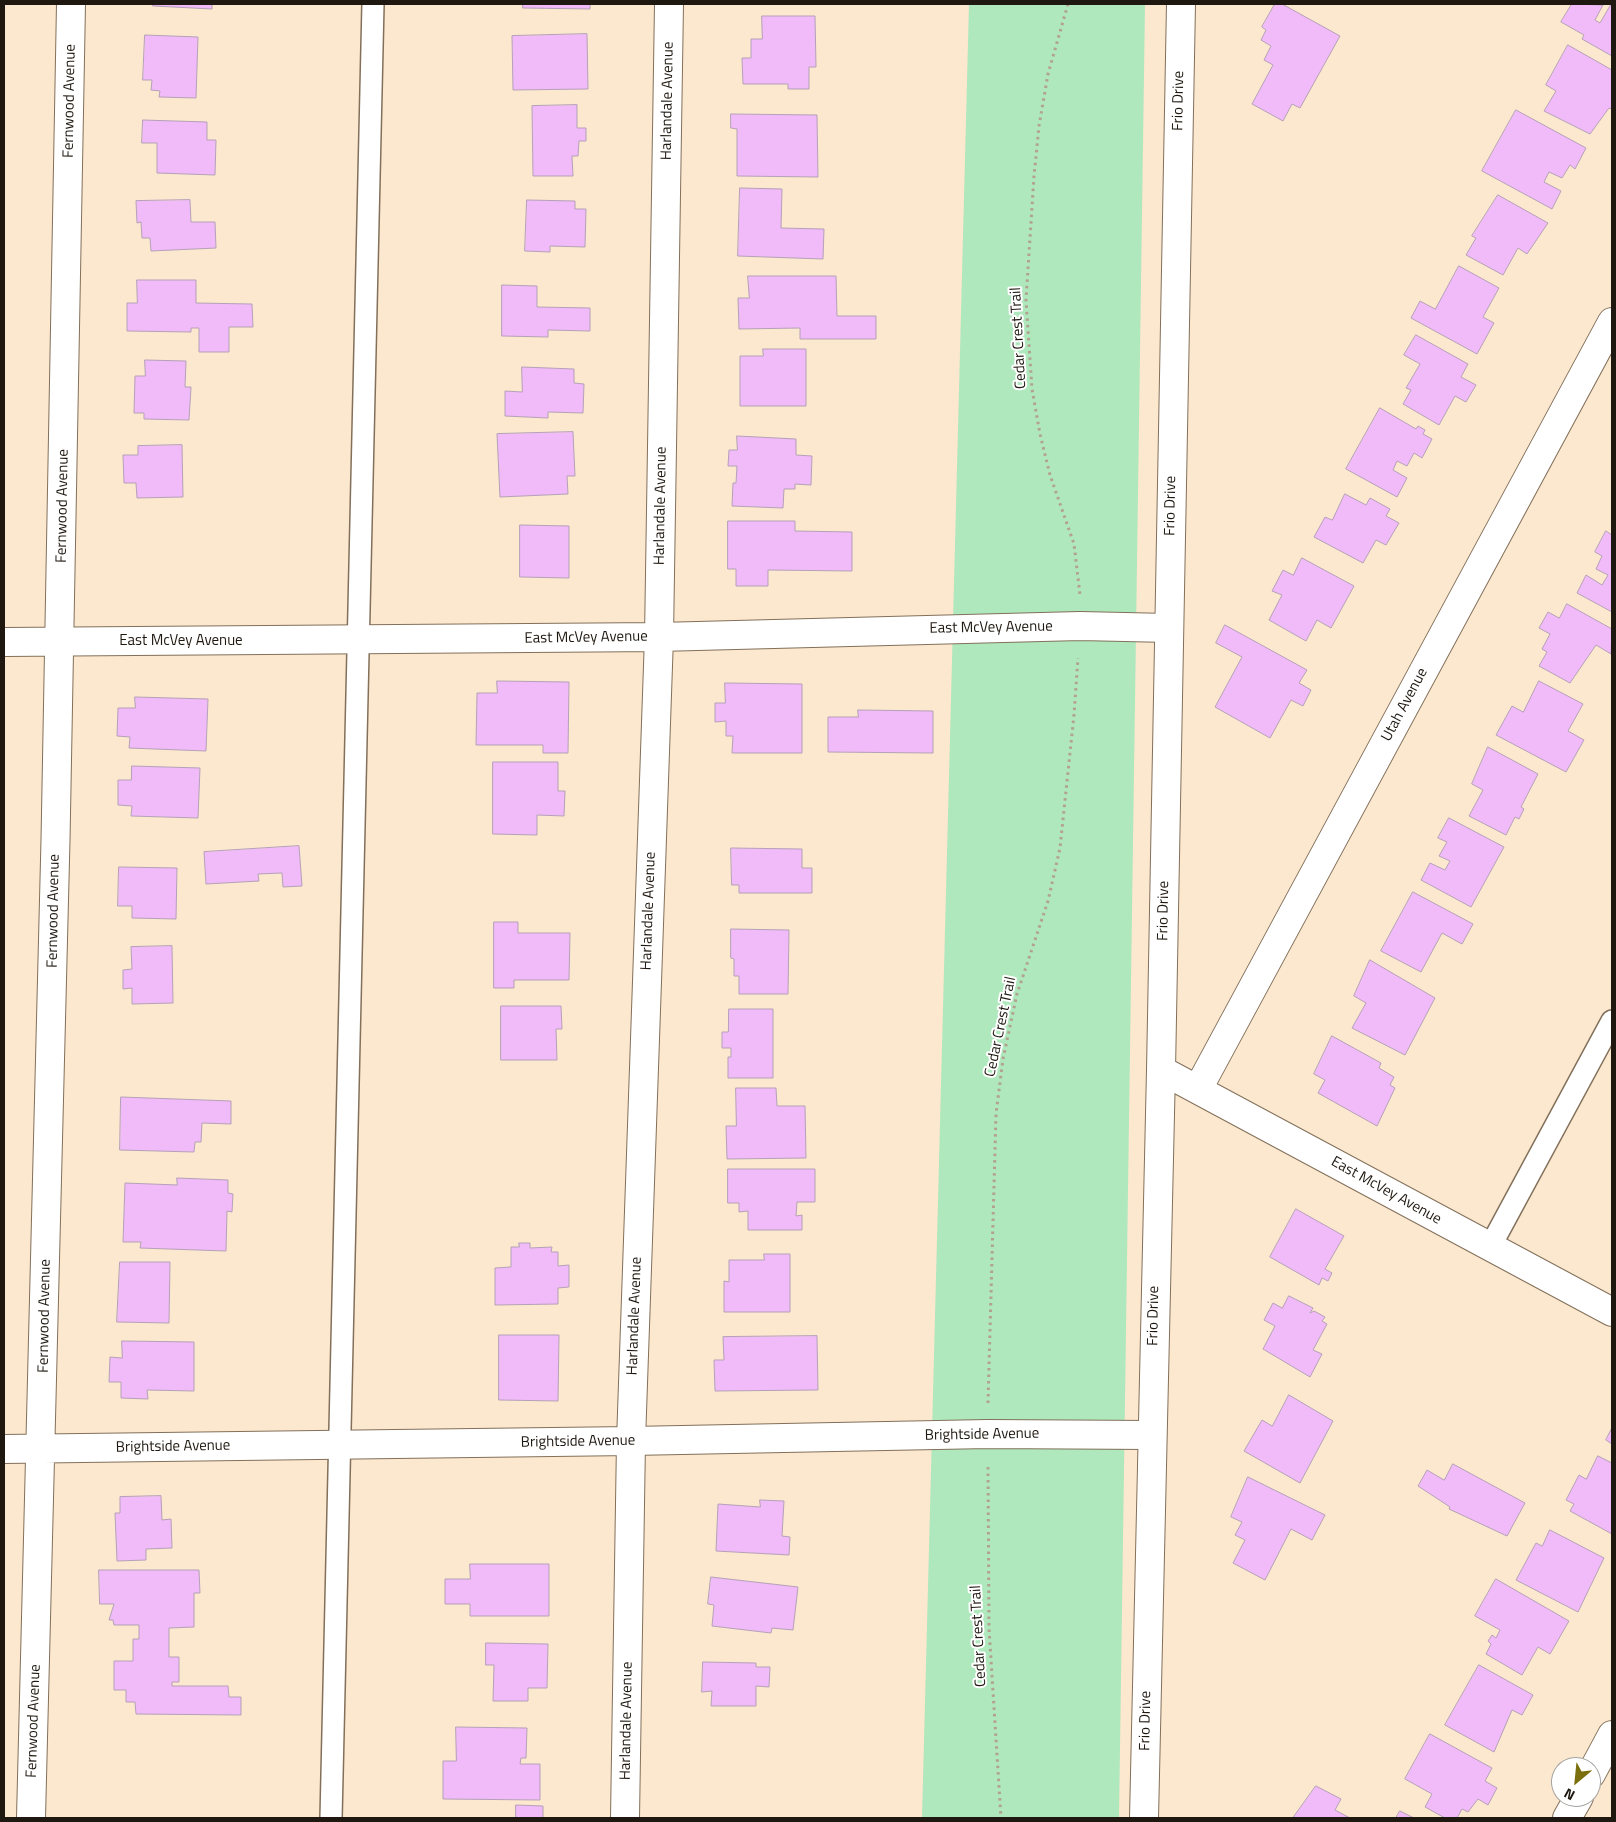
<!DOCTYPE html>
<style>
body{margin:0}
#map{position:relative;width:1616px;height:1822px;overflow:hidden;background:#fce7cf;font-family:"Titillium Web",sans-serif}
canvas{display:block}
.frame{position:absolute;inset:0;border:5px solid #1f1810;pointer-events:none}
.north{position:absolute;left:1551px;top:1757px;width:50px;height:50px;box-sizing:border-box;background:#fff;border:1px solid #a5a39f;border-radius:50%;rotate:208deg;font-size:14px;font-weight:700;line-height:20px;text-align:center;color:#1f1810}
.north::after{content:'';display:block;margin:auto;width:18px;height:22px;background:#7b6f0d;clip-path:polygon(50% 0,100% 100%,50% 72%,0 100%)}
</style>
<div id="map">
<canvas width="1616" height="1822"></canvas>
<div class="frame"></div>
<div class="north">N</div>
</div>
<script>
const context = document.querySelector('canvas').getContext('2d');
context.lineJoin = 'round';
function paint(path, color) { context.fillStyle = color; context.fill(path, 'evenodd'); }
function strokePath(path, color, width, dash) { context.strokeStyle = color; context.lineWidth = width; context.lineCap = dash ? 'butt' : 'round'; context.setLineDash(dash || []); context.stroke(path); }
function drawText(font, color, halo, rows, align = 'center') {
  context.font = font + ' "Titillium Web",sans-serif'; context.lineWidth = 4; context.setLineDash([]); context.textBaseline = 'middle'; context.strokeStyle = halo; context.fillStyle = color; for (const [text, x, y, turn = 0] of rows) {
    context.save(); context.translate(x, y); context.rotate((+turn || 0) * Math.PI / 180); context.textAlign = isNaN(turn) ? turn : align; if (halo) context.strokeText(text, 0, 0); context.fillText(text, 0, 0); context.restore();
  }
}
paint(new Path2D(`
 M969 4H1145L1119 1818H922Z`), '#afe8bd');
const building = new Path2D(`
 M153 4H212V9L153 6Z
 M523 4H590V9L523 8Z
 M1275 4H1282L1340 36 1300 108 1292 104 1283 121 1252 104 1273 65 1264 60 1271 46 1261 40 1266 30 1262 27Z
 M1572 4 1603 5 1595 20 1600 23 1611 4H1612V56L1582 39 1584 35 1561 22Z
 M762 16H815L816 67H809V89H788V84H743L742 58H751V39H762Z
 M587 34 588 89 513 90 512 36Z
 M145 35 198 37 196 98 159 97 160 91 151 90 152 80H143Z
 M1568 45 1612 70V109L1609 108 1590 134 1544 111 1556 91 1546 85Z
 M577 105V128H586V141H579L578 156H572L573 176H533L532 106Z
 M1516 110 1586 148 1575 169 1570 165 1562 178 1549 172 1544 182 1561 191 1552 209 1482 171Z
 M731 114 817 115 818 177 737 176V129L731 128Z
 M143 120 207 122V140H216L215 175 157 173V143H142Z
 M740 188 782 189 781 228 824 229 823 259 738 256Z
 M1498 195 1548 223 1527 254 1518 248 1503 275 1466 255 1476 238 1472 236Z
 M190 200 191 222H215L216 248 151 251 150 238H142L141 222 137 223 136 201Z
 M527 200 575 201V209H586L585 247 550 246V252L525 251Z
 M1459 266 1499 288 1483 317 1494 323 1477 354 1411 318 1420 301 1435 309Z
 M748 276H836L837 316H876V339H800V328L739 329 738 298H749Z
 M137 280H196V303L252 304 253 327H229V352H199V328H191V332L127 331V303H137Z
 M502 285 537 286V307L590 308V331L548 330V337L502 336Z
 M1416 335 1468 364 1461 377 1476 385 1466 402 1455 396 1439 425 1403 404 1411 390 1406 388 1420 364 1404 355Z
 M763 349H806V406H740V356H763Z
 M145 360 186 361 185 387H191L189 420 144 419V413H134L135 376H145Z
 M522 367 574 369V383L584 384 583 413 548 412V418L505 416V391L522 392Z
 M1380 408 1416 429 1418 426 1425 430 1423 434 1432 439 1422 458 1414 453 1407 466 1397 461 1393 470 1407 478 1397 497 1346 469Z
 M573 432 575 476H567L568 494 500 497 497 434Z
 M737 436 796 439V455L812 456 811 485 795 484V489H784L783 508 732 506 733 483H736L737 466H728L729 450H737Z
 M182 445 183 497 137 498 136 483H124L123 455H138V446Z
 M1345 494 1366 505 1370 498 1390 509 1386 516 1399 523 1386 545 1376 540 1363 563 1314 537 1325 517 1332 520Z
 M728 521H795V531L852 532V571L768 570V586H736V569H728Z
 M520 525 569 526V578L520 577Z
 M1606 531 1612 535V612L1577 593 1586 575 1602 585 1608 575 1596 569 1602 556 1595 552Z
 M1302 558 1354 586 1331 628 1317 620 1306 641 1269 620 1282 595 1272 591 1283 570 1293 575Z
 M1567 604 1612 629 1611 654 1596 645 1570 683 1539 666 1547 652 1542 649 1550 634 1539 628 1548 612 1559 618Z
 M1225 625 1307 670 1299 683 1311 690 1303 706 1291 700 1270 738 1215 707 1242 657 1216 643Z
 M497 681 569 682 568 753H543V745H476L477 693H497Z
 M1539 681 1583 704 1568 731 1584 740 1566 772 1496 735 1512 706 1523 712Z
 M725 683 802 684V753H732L733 736H726V721L715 722V703H725Z
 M135 697 208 699 206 751 129 748 130 737 117 736 118 708H135Z
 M858 710 933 711V753L828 752V717H858Z
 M1488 747 1538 774 1521 807 1524 809 1519 819 1515 817 1506 835 1469 816 1483 790 1472 784Z
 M493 762H558V791H565L564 816 537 815V835L493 834Z
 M132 766 200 768 198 818 131 816 132 806 118 805V780H131Z
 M1449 818 1504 847 1471 907 1421 880 1430 863 1445 870 1450 861 1439 856 1447 842 1438 838Z
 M299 846 302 886 283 887 282 873 258 874 259 881 206 884 204 852Z
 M731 848 802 849V868H812V893H739V885H732Z
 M119 867 177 868 176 919 132 918V906H118Z
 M1413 892 1473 924 1462 944 1442 933 1421 972 1381 951Z
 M494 922H518V933H570L569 980H514V988H494Z
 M731 929 789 930 788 994H739V976H734V959L731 958Z
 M172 946 173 1003 132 1004V988L123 989V970L132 969 131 947Z
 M1370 960 1435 998 1405 1055 1352 1028 1366 1003 1354 996Z
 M501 1006H561L562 1029H556L557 1060H501Z
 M729 1009H773V1078H728V1057H731V1048H722V1032H728Z
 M1332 1036 1381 1063 1379 1068 1394 1077 1390 1085 1395 1088 1377 1126 1318 1093 1325 1080 1314 1074Z
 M736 1088H776L777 1106H805L806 1158 727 1159 726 1126H736Z
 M121 1097 231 1101V1124L202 1123 201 1142H195L194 1152 120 1150Z
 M728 1169H815V1202H797L796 1216 802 1215V1230H748V1211L739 1212V1203H728Z
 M177 1178 228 1180V1193L233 1194 232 1212 227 1211 226 1251 140 1248 141 1242H123L125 1183 177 1185Z
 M1296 1209 1344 1236 1325 1269 1332 1273 1328 1281 1322 1278 1319 1285 1270 1257Z
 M519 1243H530V1248L552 1247 551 1252H558V1266L569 1265V1287L558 1288V1304L495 1305V1268L511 1267V1247H519Z
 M764 1254H790V1312H724V1281L729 1282V1260H764Z
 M120 1262H170L169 1323 117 1322Z
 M1289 1296 1313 1308 1310 1313 1314 1311 1325 1317 1322 1321 1327 1324 1313 1350 1322 1354 1310 1377 1263 1349 1275 1326 1264 1320 1273 1303 1282 1308Z
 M499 1335H559L558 1401 499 1400Z
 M817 1336 818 1390 715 1391 714 1360H724L723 1337Z
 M122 1341 194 1342V1391L147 1390 148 1399 121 1398V1382H109L110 1357 122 1358Z
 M1289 1395 1333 1421 1300 1483 1244 1451 1262 1420 1272 1426Z
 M1612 1428V1444L1606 1440Z
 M1598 1456 1612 1463V1534L1570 1511 1574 1504 1566 1500 1579 1475 1586 1479Z
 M1453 1464 1525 1503 1507 1536 1449 1509 1450 1507 1418 1486 1427 1470 1444 1480Z
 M1248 1477 1325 1515 1312 1540 1291 1529 1265 1580 1233 1563 1245 1540 1235 1535 1242 1522 1231 1517Z
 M161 1496 162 1520 171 1519 172 1548 146 1549V1560L117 1561 115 1513H120V1497Z
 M760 1500 784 1501 782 1536 790 1537 789 1555 716 1551 718 1504 760 1507Z
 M1550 1530 1604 1558 1578 1612 1516 1580 1536 1543 1542 1546Z
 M470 1564H549V1616H470V1604H445V1579H470Z
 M99 1570H199L200 1593H194V1627L169 1628V1657H179V1682H172V1686H228L229 1697H241V1715L136 1714 135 1702H126V1690H114V1661H133V1639H139V1625H114L113 1620H109L114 1604H100Z
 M711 1577 798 1587 793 1630 772 1628 771 1633 712 1626 714 1605 708 1604Z
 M1496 1579 1569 1621 1550 1654 1538 1647 1522 1675 1486 1654 1491 1644 1488 1641 1492 1635 1496 1638 1500 1630 1475 1616Z
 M486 1643 548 1644 547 1688H528V1701H493L494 1665H486Z
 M703 1662 756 1663V1667H770L769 1687 756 1686V1706H711L712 1691 702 1692Z
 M1479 1665 1533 1695 1522 1715 1512 1710 1494 1752 1445 1725Z
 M456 1727 527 1728 526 1758H521L520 1764H540V1800L443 1799V1761H456Z
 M1430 1734 1492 1768 1485 1781 1497 1788 1488 1805 1478 1799 1468 1812 1462 1809 1457 1818H1445L1425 1807 1432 1794 1405 1779Z
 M1316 1786 1341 1799 1335 1810 1350 1818H1293Z
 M516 1805 543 1806V1818H516Z
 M1400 1811 1414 1818H1396Z`);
paint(building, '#f0bbf8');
strokePath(building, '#b4a1b7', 1);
const service = new Path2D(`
 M1490 1247 1612 1021
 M331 1818 373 4`);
const minor = new Path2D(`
 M4 642 659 637 1080 626 1169 628
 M1198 1089 1612 322
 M4 1449 631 1441 988 1434 1151 1435
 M1591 1774 1612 1735
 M31 1818C49 1213 61 609 71 4
 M625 1818 631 1441 659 637 669 4
 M1567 1818 1579 1797`);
const tertiary = new Path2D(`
 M1161 1070 1612 1312
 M1144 1818 1161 1070 1181 4`);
strokePath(service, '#82705a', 24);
strokePath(minor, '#82705a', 30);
strokePath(tertiary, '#82705a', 30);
strokePath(new Path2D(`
 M1068 4 1048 74 1039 126 1034 176 1026 300 1032 389 1040 434 1050 475 1074 544 1080 595
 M988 1403 996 1114 1003 1059 1017 994 1048 901 1060 848 1074 715 1078 658
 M988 1467 989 1628 1001 1818`), '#b2a18f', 3, [2.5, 4]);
strokePath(service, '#fff', 21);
strokePath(minor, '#fff', 28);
strokePath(tertiary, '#fff', 28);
drawText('15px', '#1f1810', '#fff', [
 ["Fernwood Avenue",70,101,-89],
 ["Harlandale Avenue",668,101,-89],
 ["Frio Drive",1179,101,-89],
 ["Cedar Crest Trail",1019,338,-93],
 ["Fernwood Avenue",63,506,-89],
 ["Harlandale Avenue",661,506,-89],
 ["Frio Drive",1171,506,-89],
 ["East McVey Avenue",991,628,-1],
 ["East McVey Avenue",586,638,-1],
 ["East McVey Avenue",181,641],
 ["Utah Avenue",1405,705,-62],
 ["Fernwood Avenue",54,911,-89],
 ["Harlandale Avenue",649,911,-88],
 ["Frio Drive",1164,911,-89],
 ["Cedar Crest Trail",1001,1027,-78],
 ["East McVey Avenue",1386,1191,29],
 ["Fernwood Avenue",45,1316,-89],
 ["Harlandale Avenue",635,1316,-88],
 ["Frio Drive",1154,1316,-89],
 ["Brightside Avenue",982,1435,-1],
 ["Brightside Avenue",578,1442,-1],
 ["Brightside Avenue",173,1447,-1],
 ["Cedar Crest Trail",979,1636,-93],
 ["Fernwood Avenue",34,1721,-88],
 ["Harlandale Avenue",627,1721,-89],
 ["Frio Drive",1146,1721,-89]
]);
</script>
